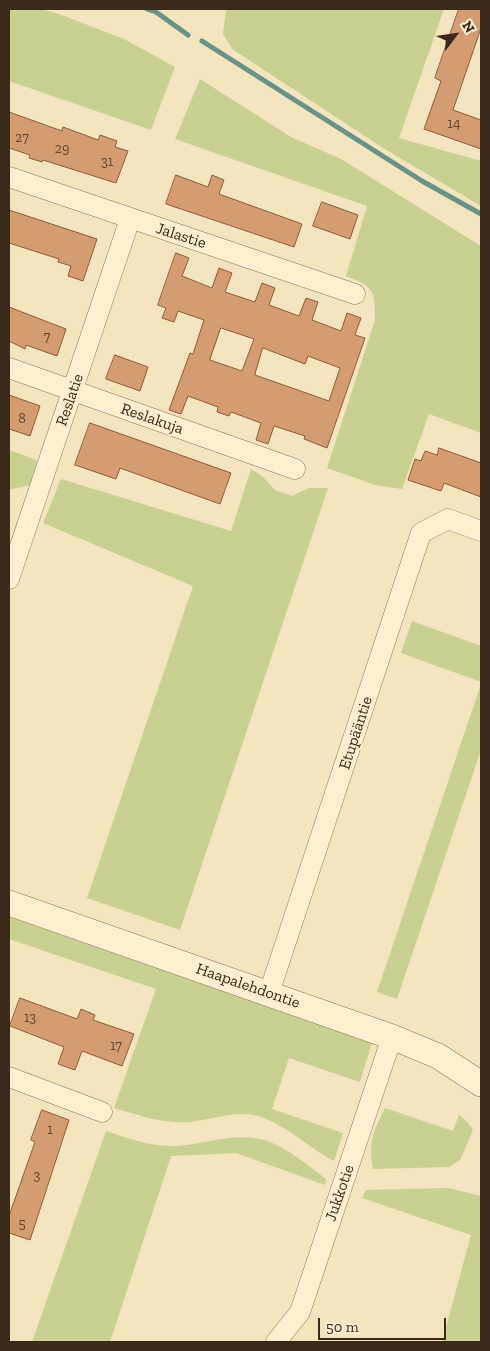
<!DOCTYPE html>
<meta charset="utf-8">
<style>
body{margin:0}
#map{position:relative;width:490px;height:1351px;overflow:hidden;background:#f2e4bd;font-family:"Zilla Slab",serif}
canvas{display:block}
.frame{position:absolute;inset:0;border:10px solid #3a2a1b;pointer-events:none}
.north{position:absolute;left:430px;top:10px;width:50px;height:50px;-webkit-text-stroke:4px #f9edcd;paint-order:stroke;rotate:59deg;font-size:14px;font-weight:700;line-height:20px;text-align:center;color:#3a2a1b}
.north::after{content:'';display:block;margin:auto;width:18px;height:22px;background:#3a2a1b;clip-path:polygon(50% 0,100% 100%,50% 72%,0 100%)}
.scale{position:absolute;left:318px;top:1318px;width:128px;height:22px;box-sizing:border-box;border:2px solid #3a2a1b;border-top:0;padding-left:6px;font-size:15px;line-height:18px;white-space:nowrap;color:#3a2a1b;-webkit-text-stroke:4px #f9edcd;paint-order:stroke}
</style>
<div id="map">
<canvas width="490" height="1351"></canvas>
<div class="frame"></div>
<div class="north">N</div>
<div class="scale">50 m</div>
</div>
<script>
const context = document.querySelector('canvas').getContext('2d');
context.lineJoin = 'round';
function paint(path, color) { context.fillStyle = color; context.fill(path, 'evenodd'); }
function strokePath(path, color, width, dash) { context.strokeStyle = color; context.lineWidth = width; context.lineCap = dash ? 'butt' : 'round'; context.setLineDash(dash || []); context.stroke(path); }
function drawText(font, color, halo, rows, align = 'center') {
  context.font = font + ' "Zilla Slab",serif'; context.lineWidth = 4; context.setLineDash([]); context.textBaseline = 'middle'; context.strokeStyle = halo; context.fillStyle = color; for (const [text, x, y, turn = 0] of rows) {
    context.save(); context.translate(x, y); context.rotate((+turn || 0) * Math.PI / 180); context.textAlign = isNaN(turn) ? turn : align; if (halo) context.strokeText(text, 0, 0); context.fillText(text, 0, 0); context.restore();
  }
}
paint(new Path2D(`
 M9 9H40L59 14 124 39 175 67 151 130 9 81Z
 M226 9H444L399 138 481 161V206L383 148 232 49 223 34Z
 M200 79 291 137 341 159 481 246V433L429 414 402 489 375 485 327 468 375 320C375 290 374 287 346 276L367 206 175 139Z
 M9 450 37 460 30 485 9 490Z
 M251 469 262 476 275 490 292 496 309 488H328L180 930 87 898 193 586 43 523 61 479 231 531Z
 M412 621 481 646V682L401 653Z
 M481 684V750L397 999 377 992Z
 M9 917 372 1043 360 1082 289 1058 272 1109 343 1133 334 1161C307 1147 284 1122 254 1115 233 1111 210 1120 189 1122 163 1124 139 1115 114 1108L156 989 9 939Z
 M385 1108 453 1131 459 1115 467 1122 473 1130 460 1160 449 1167 373 1169C369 1140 372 1134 385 1108Z
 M106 1131C129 1139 152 1147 177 1146 205 1144 237 1132 264 1140 287 1147 307 1165 326 1179L325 1185 236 1153 171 1156 110 1342H32Z
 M449 1188 481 1196V1342H442L471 1235 362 1198 366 1190Z`), '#c8d190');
strokePath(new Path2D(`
 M147 9 156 12 188 35
 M202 41 422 181 481 214`), '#689288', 5);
const building = new Path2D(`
 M459 9H481V28L453 110 481 120V149L424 129 441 81 435 78Z
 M9 112 62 131 63 127 98 140 100 135 117 141 115 147 128 151 116 183 43 160 42 162 29 158 30 155 9 148Z
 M176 175 208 187 212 175 224 180 219 194 302 224 294 247 166 204Z
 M322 202 358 215 350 239 313 226Z
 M9 210 97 239 83 281 68 276 71 266 58 262 59 259 9 243Z
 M176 253 189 258 182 276 212 288 219 268 232 273 225 292 255 302 262 283 275 288 269 305 299 316 306 298 318 302 312 320 341 331 347 313 361 318 355 335 365 338 327 448 304 439 305 436 274 426 268 444 256 440 261 423 231 412 229 416 217 412 218 407 188 396 181 414 169 410 190 353 193 354 204 320 178 311 174 322 162 318 166 308 158 305ZM221 328 254 339 242 371 210 360ZM263 348 305 364 308 356 340 368 329 401 255 375Z
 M9 307 66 329 57 356 26 345 25 349 9 341Z
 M115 355 148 367 140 391 106 379Z
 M9 395 40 406 30 436 9 429Z
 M90 423 231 473 220 504 120 468 116 479 75 465Z
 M439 448 481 463V497L444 483 441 491 408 480 415 459 421 461 425 451 437 455Z
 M20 998 77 1019 81 1009 95 1015 93 1020 134 1034 122 1066 82 1051 75 1070 58 1064 64 1047 10 1026Z
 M42 1110 69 1120 30 1240 9 1233V1216L35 1142 31 1140Z`);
paint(building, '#d59c6f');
strokePath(building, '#8e5c38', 1);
const minor = new Path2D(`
 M9 177 355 294
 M9 368 295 469
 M9 579 130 219
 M269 993 421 533 448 519 481 531
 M9 1077 102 1112
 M276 1342 300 1312 392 1037`);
const tertiary = new Path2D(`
 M9 903 392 1037 438 1056 481 1084`);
strokePath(minor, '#8c7354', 21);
strokePath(tertiary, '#8c7354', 26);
strokePath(minor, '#fcf0d1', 20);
strokePath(tertiary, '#fcf0d1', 25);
drawText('14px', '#614630', null, [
 ["14",454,124],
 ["27",22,138],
 ["29",62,149],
 ["31",107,162],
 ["7",47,337],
 ["8",22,419],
 ["13",30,1018],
 ["17",116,1046],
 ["1",50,1130],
 ["3",37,1176],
 ["5",22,1224]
]);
drawText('16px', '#3a2a1b', '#f9edcd', [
 ["Jalastie",181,236,18],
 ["Reslatie",70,400,-71],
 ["Reslakuja",152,419,19],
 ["Etupääntie",356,733,-72],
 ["Haapalehdontie",248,986,19],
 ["Jukkotie",340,1193,-71]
]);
</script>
